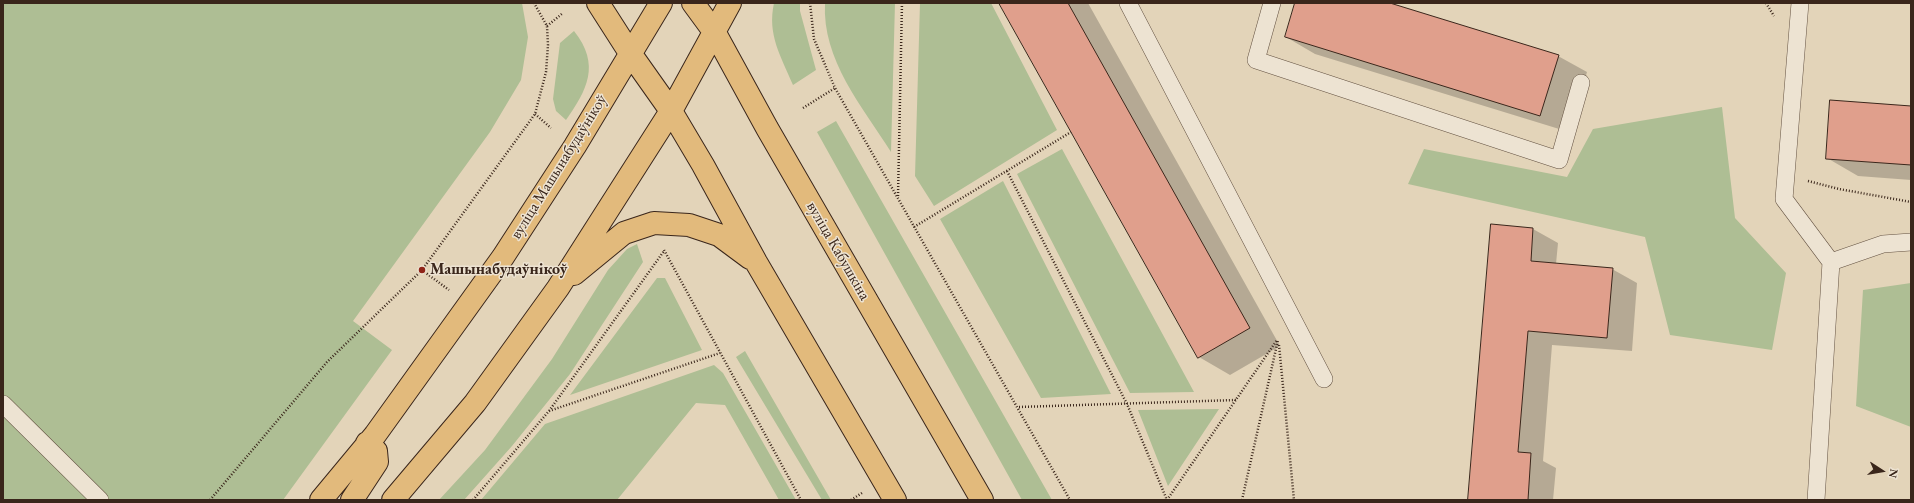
<!DOCTYPE html>
<meta charset="utf-8">
<style>
body{margin:0}
#map{position:relative;width:1914px;height:503px;overflow:hidden;background:#e3d4b9;font-family:"EB Garamond",serif}
canvas{display:block}
.frame{position:absolute;inset:0;border:4px solid #3a261b;pointer-events:none}
.north{position:absolute;left:1862px;top:451px;width:40px;height:40px;-webkit-text-stroke:3px #ede3d2;paint-order:stroke;rotate:102deg;font-size:11px;font-weight:700;line-height:16px;text-align:center;color:#3a261b}
.north::after{content:'';display:block;margin:auto;width:14px;height:18px;background:#3a261b;clip-path:polygon(50% 0,100% 100%,50% 72%,0 100%)}
</style>
<div id="map">
<canvas width="1914" height="503"></canvas>
<div class="frame"></div>
<div class="north">N</div>
</div>
<script>
const context = document.querySelector('canvas').getContext('2d');
context.lineJoin = 'round';
function paint(path, color) { context.fillStyle = color; context.fill(path, 'evenodd'); }
function strokePath(path, color, width, dash) { context.strokeStyle = color; context.lineWidth = width; context.lineCap = dash ? 'butt' : 'round'; context.setLineDash(dash || []); context.stroke(path); }
function drawText(font, color, halo, rows, align = 'center') {
  context.font = font + ' "EB Garamond",serif'; context.lineWidth = 3; context.setLineDash([]); context.textBaseline = 'middle'; context.strokeStyle = halo; context.fillStyle = color; for (const [text, x, y, turn = 0] of rows) {
    context.save(); context.translate(x, y); context.rotate((+turn || 0) * Math.PI / 180); context.textAlign = isNaN(turn) ? turn : align; if (halo) context.strokeText(text, 0, 0); context.fillText(text, 0, 0); context.restore();
  }
}
paint(new Path2D(`
 M3 3H522L528 37 521 80 490 132 353 321 392 350 283 500H3Z
 M774 3H800V11L816 70 793 85C781 56 767 35 774 3Z
 M825 3H895L891 152C862 106 822 60 825 3Z
 M920 3H991L1057 130 934 206 915 176Z
 M574 31C601 65 587 90 566 120L556 111 553 99 560 43Z
 M1722 107 1735 218 1786 273 1772 350 1670 335 1645 237 1408 184 1424 149 1567 177 1593 129Z
 M836 121 1052 500H1022L817 132Z
 M1062 149 1194 392 1130 393 1017 174Z
 M1003 181 1111 394 1041 398 940 219Z
 M637 244 643 262 570 374 512 446 464 500H439L485 450 552 359 608 270 627 249Z
 M657 278H665L702 350 570 395Z
 M1911 283V427L1856 406 1863 290Z
 M745 351 831 500H822L736 357Z
 M714 365 723 373 796 500H779L725 405 696 403 617 500H481L545 424Z
 M1219 409 1168 486 1138 410Z`), '#aebe94');
paint(new Path2D(`
 M1000 3H1088L1280 346 1230 375 1199 357Z
 M1296 3H1387L1558 56 1587 72 1569 132 1315 54 1286 37Z
 M1911 107V180L1858 176 1827 158Z
 M1491 225 1533 229 1558 243 1556 264 1612 269 1637 283 1632 351 1552 345 1543 461 1556 468 1553 500H1469Z`), '#0003');
const building = new Path2D(`
 M999 3H1068L1250 328 1198 358Z
 M1295 3H1390L1559 55 1540 116 1285 37Z
 M1830 100 1911 106V165L1826 159Z
 M1491 224 1533 228 1531 261 1613 268 1607 338 1528 331 1518 452 1531 453 1528 500H1468Z`);
paint(building, '#e09f8c');
strokePath(building, '#3a261b', 1);
const lane = new Path2D(`
 M1128 3 1324 379
 M1272 3 1256 60 1559 160 1581 83
 M1800 3 1784 199 1831 262 1816 500
 M1831 262 1883 244 1911 242
 M3 404 100 500`);
const primary = new Path2D(`
 M598 3 630 53 671 111 703 165 756 262 895 500
 M693 3 715 33 767 128 982 500
 M574 274 624 233 654 223 689 225 719 235 750 258
 M321 500 375 435 503 257 575 146 661 3
 M352 500 377 462 376 451 367 443
 M393 500 475 403 558 288 671 111 730 3`);
strokePath(lane, '#645242', 18);
strokePath(primary, '#3a261b', 24);
strokePath(new Path2D(`
 M810 3 814 39 835 88 1070 500
 M1766 3 1774 16
 M547 26 563 13
 M803 108 835 88
 M535 114 551 128
 M1007 171 1127 404 1167 500
 M1808 181 1839 189 1911 202
 M898 196 902 3
 M914 227 1071 132
 M664 250 801 500
 M422 270 449 290
 M1279 345 1294 500
 M1019 407 1236 400
 M549 411 720 353
 M210 500 327 362 422 270 535 114 546 72 548 45 547 26 534 3
 M473 500 549 411 664 251
 M851 500 862 493
 M1167 500 1277 340
 M1242 500 1278 340`), '#3a261b', 2.5, [1, 2]);
strokePath(lane, '#ede3d2', 17);
strokePath(primary, '#e2ba7c', 22);
for (const [x, y, r, color] of [
 [422,270,4,"#8f2418"]
]) { const dot = new Path2D(); dot.arc(x, y, r, 0, 2 * Math.PI); context.fillStyle = color; context.fill(dot); strokePath(dot, '#ede3d2', 1.5); }
drawText('16px', '#3a261b', '#ede3d2', [
 ["вуліца Машынабудаўнікоў",559,167,-58],
 ["вуліца Кабушкіна",838,251,60]
]);
drawText('bold 16px', '#3a261b', '#ede3d2', [
 ["Машынабудаўнікоў",430,270]
], 'left');
</script>
